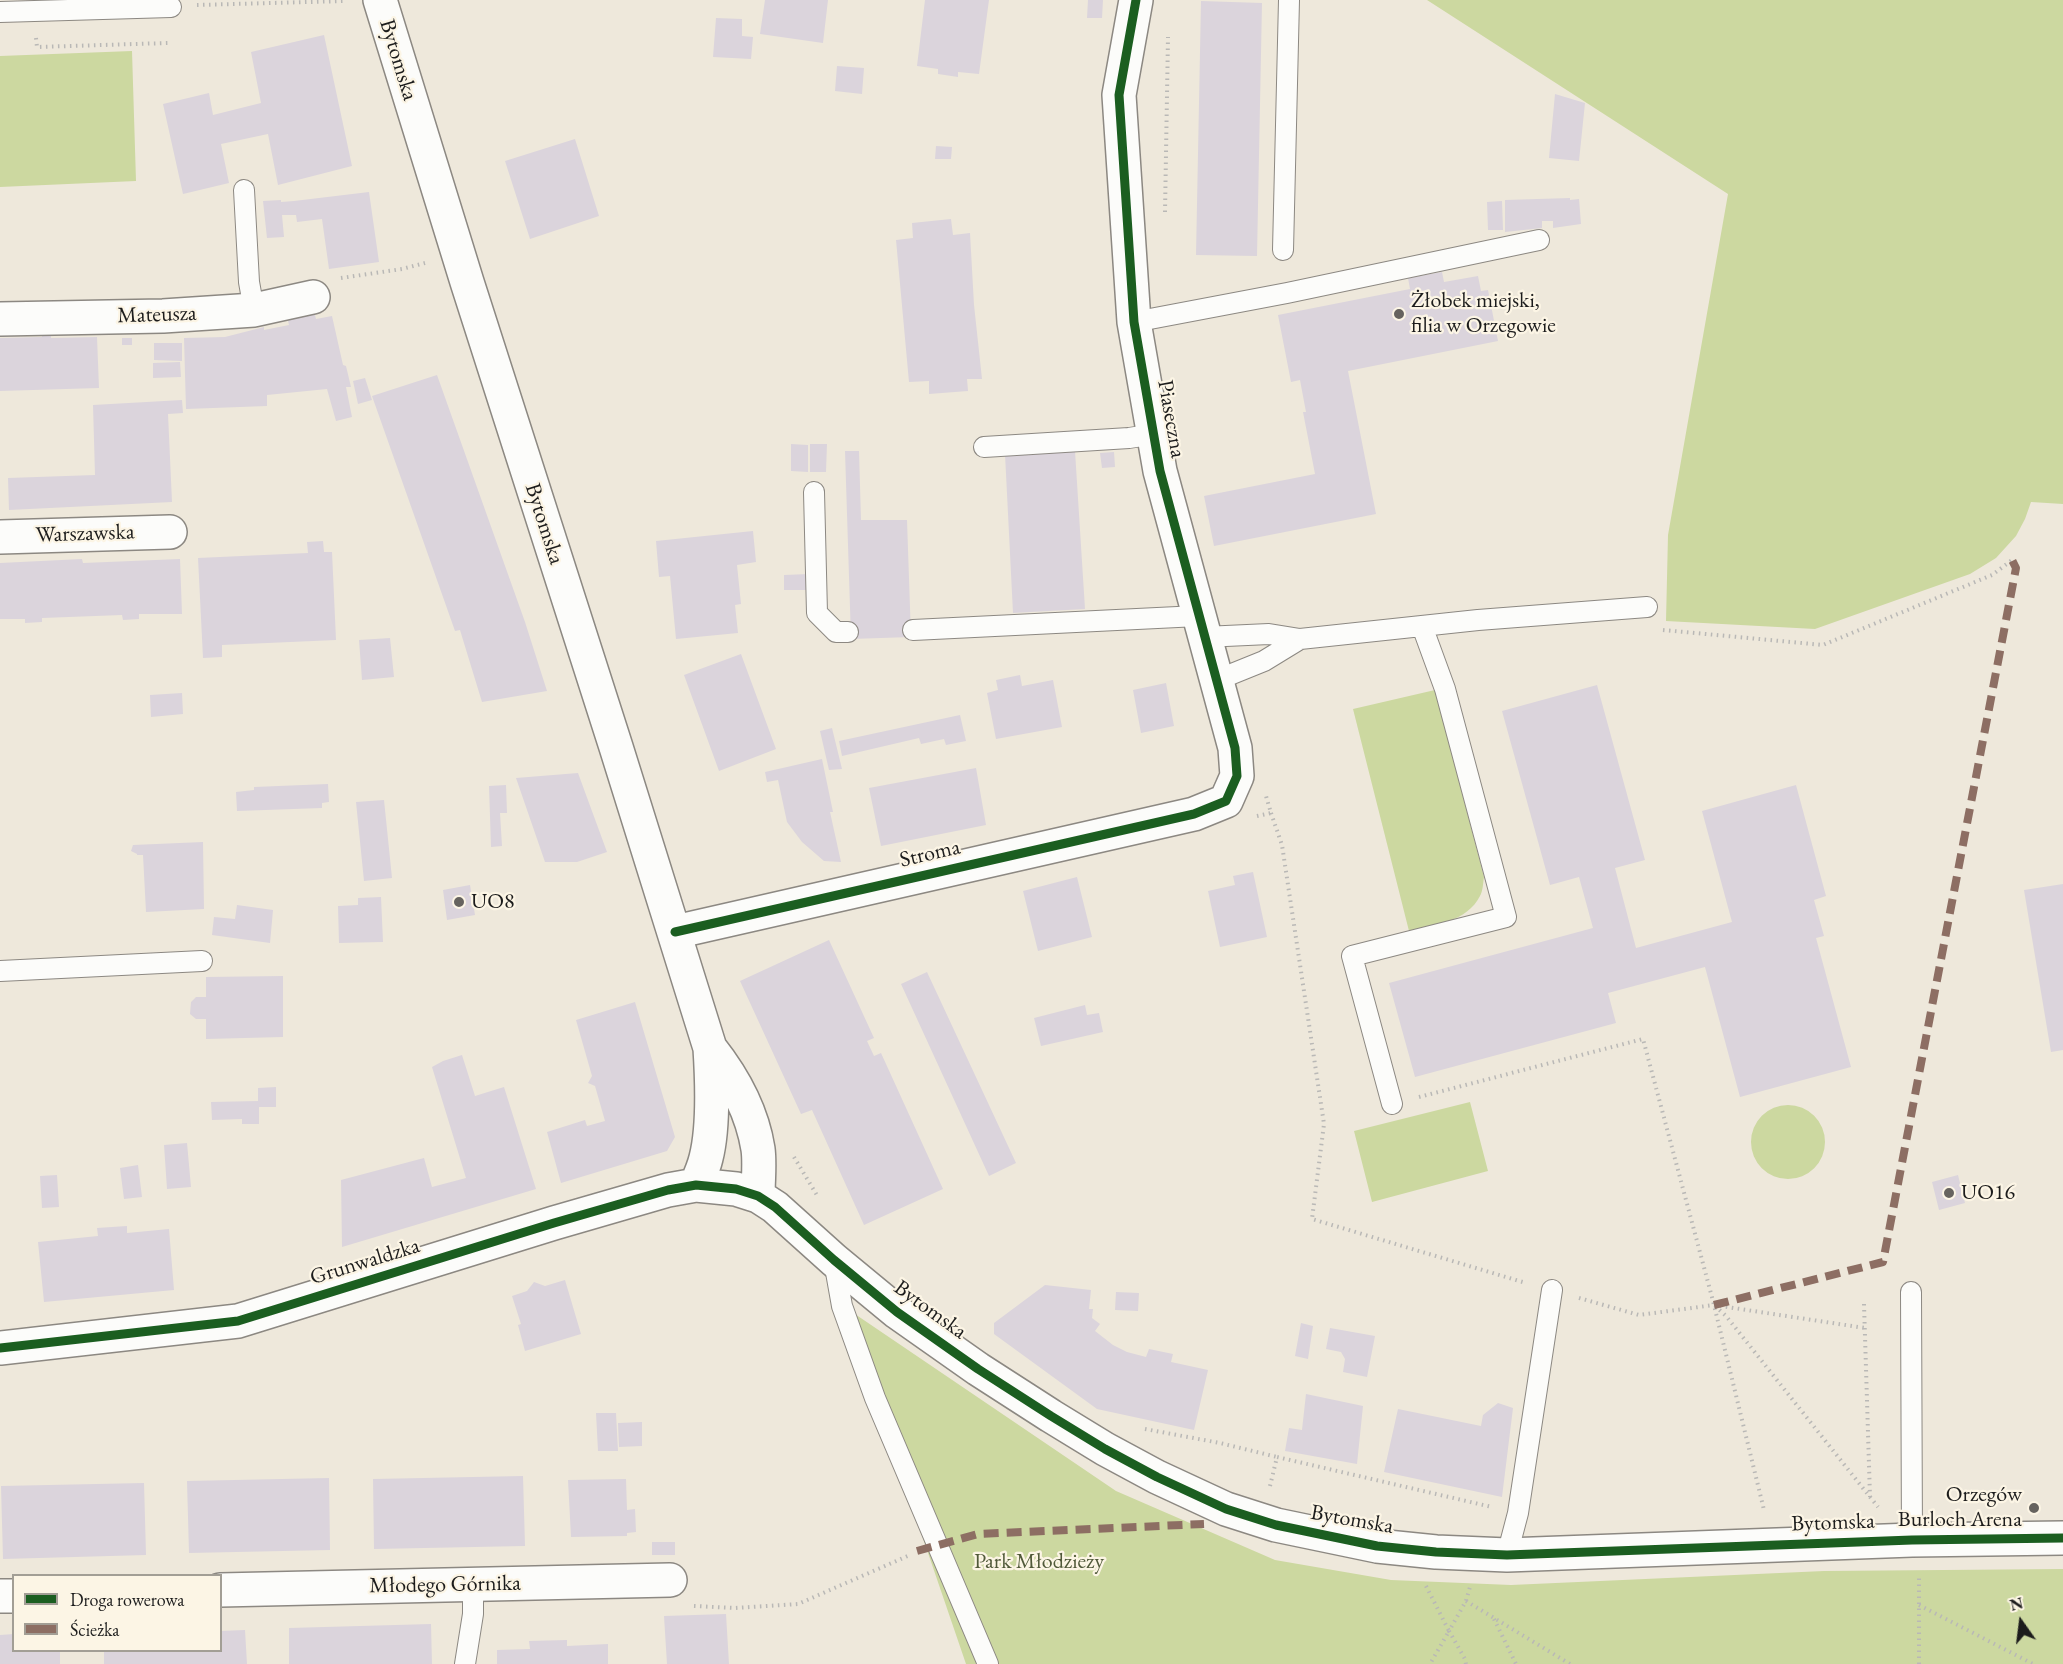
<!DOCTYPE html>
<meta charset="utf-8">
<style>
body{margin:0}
#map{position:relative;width:2063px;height:1664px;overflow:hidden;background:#eee8db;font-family:"EB Garamond",serif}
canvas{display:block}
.legend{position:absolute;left:12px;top:1574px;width:210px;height:78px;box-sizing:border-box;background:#fcf5e5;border:2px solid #a29e95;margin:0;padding:8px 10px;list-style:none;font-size:18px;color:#1c1c1c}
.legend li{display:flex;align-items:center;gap:12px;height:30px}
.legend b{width:30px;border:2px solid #a29e95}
.north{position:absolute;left:1991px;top:1592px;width:60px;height:60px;-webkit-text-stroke:4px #fcf5e5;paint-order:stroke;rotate:346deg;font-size:16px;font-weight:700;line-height:24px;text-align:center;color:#1c1c1c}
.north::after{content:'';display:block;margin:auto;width:21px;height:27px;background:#1c1c1c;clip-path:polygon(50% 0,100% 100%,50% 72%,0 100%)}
</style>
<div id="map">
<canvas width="2063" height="1664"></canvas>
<ul class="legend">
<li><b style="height:8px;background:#1b5e20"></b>Droga rowerowa</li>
<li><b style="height:8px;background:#8d6e63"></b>Ścieżka</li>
</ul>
<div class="north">N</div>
</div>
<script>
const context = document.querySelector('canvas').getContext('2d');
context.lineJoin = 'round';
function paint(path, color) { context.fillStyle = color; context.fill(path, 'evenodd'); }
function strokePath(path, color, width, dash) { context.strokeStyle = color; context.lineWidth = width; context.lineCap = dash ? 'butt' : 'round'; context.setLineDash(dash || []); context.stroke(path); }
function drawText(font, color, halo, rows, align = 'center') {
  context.font = font + ' "EB Garamond",serif'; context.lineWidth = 4.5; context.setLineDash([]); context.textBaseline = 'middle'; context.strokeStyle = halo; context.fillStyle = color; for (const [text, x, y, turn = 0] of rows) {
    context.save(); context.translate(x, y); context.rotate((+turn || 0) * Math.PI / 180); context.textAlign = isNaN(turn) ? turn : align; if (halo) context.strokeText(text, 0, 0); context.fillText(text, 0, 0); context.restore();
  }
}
paint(new Path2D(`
 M1427 0H2063V504L2031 502 2025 519 2016 536 1996 558 1970 574 1815 629 1666 621 1668 535 1728 194Z
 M132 51 136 181 0 187V56Z
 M1435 690 1484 877C1483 883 1483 891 1480 896 1467 922 1434 925 1409 931L1353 709Z
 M1470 1102 1488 1171 1372 1202 1354 1131Z
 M1751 1142a37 37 0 1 1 74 0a37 37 0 1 1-74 0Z
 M849 1310 1116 1491 1275 1560 1391 1580 1511 1585 1824 1571 2063 1569V1664H966L875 1398Z`), '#ccd8a0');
paint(new Path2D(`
 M765 0H828L823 43 760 34Z
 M925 0H989L979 74 958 72V77L938 74V69L917 66Z
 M1088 0H1103L1102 18H1087Z
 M1201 1 1262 3 1257 256 1196 255Z
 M716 18 742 19V36L753 37 751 59 713 57Z
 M324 35 352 166 278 185 268 134 221 144 229 183 183 194 163 104 209 93 213 115 261 103 251 52Z
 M837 66 864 68 862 94 835 91Z
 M1555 94 1585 103 1579 161 1549 158Z
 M575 139 599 216 530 239 505 161Z
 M936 146 952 147 951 159H935Z
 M369 192 379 262 329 269 322 219 297 222 296 215H282L284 237 267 238 263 201 281 200V202L294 201Z
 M1570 198V200L1579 199 1581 224 1553 228V221H1542V228L1505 232V200Z
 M1502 201 1503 230H1488L1487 202Z
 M951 219 953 235 970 233 974 305 982 379H967L968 391 929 394V381L909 382 896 240 913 238 912 223Z
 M1442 272 1444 282 1478 276 1481 291 1488 290 1498 341 1348 371 1376 514 1214 546 1204 496 1315 474 1303 412H1306L1300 380 1291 382 1278 315 1410 289 1408 278Z
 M314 311 316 319 332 316 343 365 346 366 351 387H346L352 417 336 421 327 389 267 395V406L186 409 184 338 225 337 264 327V330L289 325 287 316Z
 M51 333V338L97 337 99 388 0 391V338L42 337V334Z
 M122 338H132V345H122Z
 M154 343H182V361L154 360Z
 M180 362 181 377 153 378V363Z
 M437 375 525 622 547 691 482 702 460 630 455 631 372 396Z
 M365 378 372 400 358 404 353 381Z
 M182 400 183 413 168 414 172 502 9 510 8 478 95 475 93 405Z
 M791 444 808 445V472L791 471Z
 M810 444H827L826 472H810Z
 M845 451H859L861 520H907L911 637 851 639Z
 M1075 451 1085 609 1013 613 1005 454Z
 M1114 452 1115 467 1102 468 1100 453Z
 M753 531 756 562 737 565 741 604 735 605 738 633 676 639 670 576 659 577 656 541Z
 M323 541 324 552H332L336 640 222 645V657L203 658 198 558 308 553 307 542Z
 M82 559 83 563 180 559 182 614H139V619L123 620 122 615 42 618V622L25 623V619H0V563Z
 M809 574V590H784V575Z
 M390 638 394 677 362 680 359 640Z
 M741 654 776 749 719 771 684 675Z
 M1020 675 1022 686 1053 680 1062 727 996 739 987 693 998 690 996 680Z
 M1166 683 1174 726 1141 733 1133 690Z
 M1597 685 1645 860 1615 868 1636 948 1732 922 1702 811 1796 785 1826 896 1814 900 1824 936 1816 938 1851 1067 1740 1097 1705 967 1608 993 1616 1023 1415 1077 1389 983 1593 928 1579 877 1550 885 1502 711Z
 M182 693 183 714 151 717 150 695Z
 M960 715 966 741 946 745 944 739 921 744 919 738 842 756 839 741Z
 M832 728 842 769 829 770 820 731Z
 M822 759 833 812H830L841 862 824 861 802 842 787 822 778 780 767 782 765 772Z
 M976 768 986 825 881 846 869 788Z
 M578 773 607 852 577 862H545L516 778Z
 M328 784 329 802 322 803V808L237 811 236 792 254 790V787Z
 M506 785 507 813H500L502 846 491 847 489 786Z
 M384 800 392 878 364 881 356 802Z
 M203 842 204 909 146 912 143 855H137V854L131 851 133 845Z
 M1253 872 1267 937 1220 947 1208 891 1235 885 1233 876Z
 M1077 877 1092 937 1038 951 1023 891Z
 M2063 884V1050L2051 1052 2024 890Z
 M470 885 475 915 447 920 443 890Z
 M381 897 383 942 339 943 338 906 358 905V898Z
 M237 905 273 910 270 943 212 935 214 917 235 919Z
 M829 940 874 1038 867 1041 874 1056 881 1053 943 1189 864 1225 812 1110 801 1114 740 981Z
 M927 972 1016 1163 989 1176 901 984Z
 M283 976V1037L206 1039V1019H196L190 1014 191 1002 196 997H206V977Z
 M635 1002 675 1137 667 1151 561 1183 547 1132 585 1120 587 1126 605 1121 595 1086 588 1083 592 1076 576 1020Z
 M1085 1005 1087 1015 1099 1013 1103 1032 1041 1046 1034 1018Z
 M462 1055 475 1096 504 1087 536 1189 342 1247 341 1180 424 1158 432 1187 466 1178 432 1067 443 1061Z
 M276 1087V1107H259V1124H242V1119L212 1120 211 1102 258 1101V1088Z
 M187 1143 191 1187 167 1189 164 1145Z
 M138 1165 142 1197 124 1199 120 1168Z
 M57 1175 59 1207 42 1208 40 1176Z
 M1958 1175 1965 1203 1939 1210 1932 1182Z
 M127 1226V1233L169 1229 174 1290 44 1302 38 1242 98 1236 97 1228Z
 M565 1280 581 1334 525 1351 518 1325 521 1324 512 1296 527 1291 534 1282 545 1286Z
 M1045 1285 1091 1290 1089 1309H1093L1092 1318 1100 1324 1095 1331 1113 1345 1127 1352 1146 1357 1149 1349 1173 1354 1171 1362 1208 1370 1194 1430 1097 1409 994 1334V1323Z
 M1116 1292 1139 1293 1138 1311 1115 1310Z
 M1301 1323 1313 1326 1308 1359 1295 1356Z
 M1330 1328 1375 1336 1367 1377 1343 1372 1345 1359 1341 1352 1326 1349Z
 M1306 1394 1363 1406 1357 1464 1285 1451 1289 1428 1302 1430Z
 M1498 1403 1513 1408 1502 1497 1384 1472 1398 1409 1481 1426 1483 1415Z
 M596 1413H616L618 1451H598Z
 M642 1422V1446L619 1447 618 1423Z
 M523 1476 525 1546 374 1549 373 1479Z
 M329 1478 330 1550 189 1553 187 1481Z
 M626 1479 627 1510 635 1509 636 1532 627 1533V1536L571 1537 568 1480Z
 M144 1483 146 1555 3 1559 1 1486Z
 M652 1542H675V1555H652Z
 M726 1614 729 1664H667L664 1616Z
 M431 1624 432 1664H289V1628Z
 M245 1630 247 1664H104V1650H220V1631Z
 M14 1634V1650H60V1664H0V1635Z
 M567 1640V1646L608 1644V1664H497V1650L530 1649 529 1641Z`), '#dbd4dc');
const service = new Path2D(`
 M0 12 171 7
 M244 190 249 282 254 310
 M1283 250 1289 0
 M1134 322 1287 293 1539 240
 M984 447 1129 438 1155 434
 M814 492 817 613 836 632H848
 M913 630 1198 616
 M1204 637 1269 634 1300 639 1478 620 1647 607
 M1217 680 1264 661 1300 639
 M0 971 202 961
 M1392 1104 1352 956 1506 917 1445 689 1422 626
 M834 1261 842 1306 875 1398 988 1664
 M1911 1292 1912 1540
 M1507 1555 1518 1513 1552 1290
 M465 1664 473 1614V1585`);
const minor = new Path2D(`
 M0 319 163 316 254 310 313 297
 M0 537 170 532
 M675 932 1194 814 1226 801 1237 776 1235 748 1160 471 1134 322 1119 95 1136 0
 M220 1590 670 1580
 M0 1596H14`);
const tertiary = new Path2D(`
 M380 0 467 282 616 747 710 1048C712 1079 714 1127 706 1158 704 1167 700 1176 696 1185
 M710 1048C733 1077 752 1111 758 1149 760 1163 758 1180 758 1196
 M0 1348 238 1321 554 1223 668 1190 696 1185 736 1189 758 1196 775 1207 834 1260 897 1312 978 1369 1051 1416 1105 1449 1157 1477 1226 1509 1276 1525 1377 1546 1436 1552 1507 1555 1912 1540 2063 1538`);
strokePath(service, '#8c8882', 22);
strokePath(minor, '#8c8882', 36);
strokePath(tertiary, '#8c8882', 36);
strokePath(new Path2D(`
 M197 5 345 1
 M36 38 37 47 168 43
 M1165 212 1168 37
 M341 278 402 269 425 263
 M1663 630 1823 645 1992 575 2012 560
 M1271 813 1282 845 1324 1124 1312 1219 1526 1283
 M1257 816 1271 813 1266 796
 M1419 1097 1643 1039 1713 1301 1764 1510
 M794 1157 818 1197
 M1579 1298 1639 1315 1714 1305 1865 1328
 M1864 1304 1870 1497
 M1715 1306 1726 1316 1878 1507
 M1145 1429 1220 1443 1277 1457
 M1270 1486 1277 1457 1492 1507
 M1426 1586 1449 1631 1430 1664
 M1466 1601 1570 1664
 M1919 1605 2033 1664
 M694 1606 735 1608 798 1604 910 1555
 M1494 1619 1516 1664
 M1466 1664 1465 1659 1449 1631 1466 1601 1470 1587
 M1919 1664V1575`), '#b9b8b6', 4, [1.5, 4.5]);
strokePath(service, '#fcfcfa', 20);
strokePath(minor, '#fcfcfa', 33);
strokePath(tertiary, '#fcfcfa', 33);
strokePath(new Path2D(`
 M1714 1305 1883 1262 2016 568 2012 560
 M917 1551 978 1534 1204 1524`), '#8d6e63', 8, [15, 8]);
strokePath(new Path2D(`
 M675 932 1194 814 1226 801 1237 776 1235 748 1160 471 1134 322 1119 95 1136 0
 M0 1348 238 1321 554 1223 668 1190 696 1185 736 1189 758 1196 775 1207 834 1260 897 1312 978 1369 1051 1416 1105 1449 1157 1477 1226 1509 1276 1525 1377 1546 1436 1552 1507 1555 1912 1540 2063 1538`), '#1b5e20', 9);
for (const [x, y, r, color] of [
 [1399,314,6,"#66635f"],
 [459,902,6,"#66635f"],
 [1949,1193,6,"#66635f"],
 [2034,1508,6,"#66635f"]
]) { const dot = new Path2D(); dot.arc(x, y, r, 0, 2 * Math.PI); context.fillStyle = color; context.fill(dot); strokePath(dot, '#fcf5e5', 2); }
drawText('22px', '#1c1c1c', '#fcf5e5', [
 ["Bytomska",398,60,73],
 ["Mateusza",157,315,-2],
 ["Piaseczna",1171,419,80],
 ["Bytomska",544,524,72],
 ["Warszawska",85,534,-2],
 ["Stroma",930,854,-13],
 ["Grunwaldzka",365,1262,-17],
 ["Bytomska",930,1310,36],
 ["Bytomska",1352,1520,10],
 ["Bytomska",1833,1523,-2],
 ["Młodego Górnika",445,1585,-1]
]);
drawText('22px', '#1c1c1c', '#fcf5e5', [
 ["Żłobek miejski,",1411,301],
 ["filia w Orzegowie",1411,326],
 ["UO8",471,902],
 ["UO16",1961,1193],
 ["Orzegów",2022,1495,"right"],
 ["Burloch Arena",2022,1520,"right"]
], 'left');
drawText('22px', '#505939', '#fcf5e5', [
 ["Park Młodzieży",1039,1562]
]);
</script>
